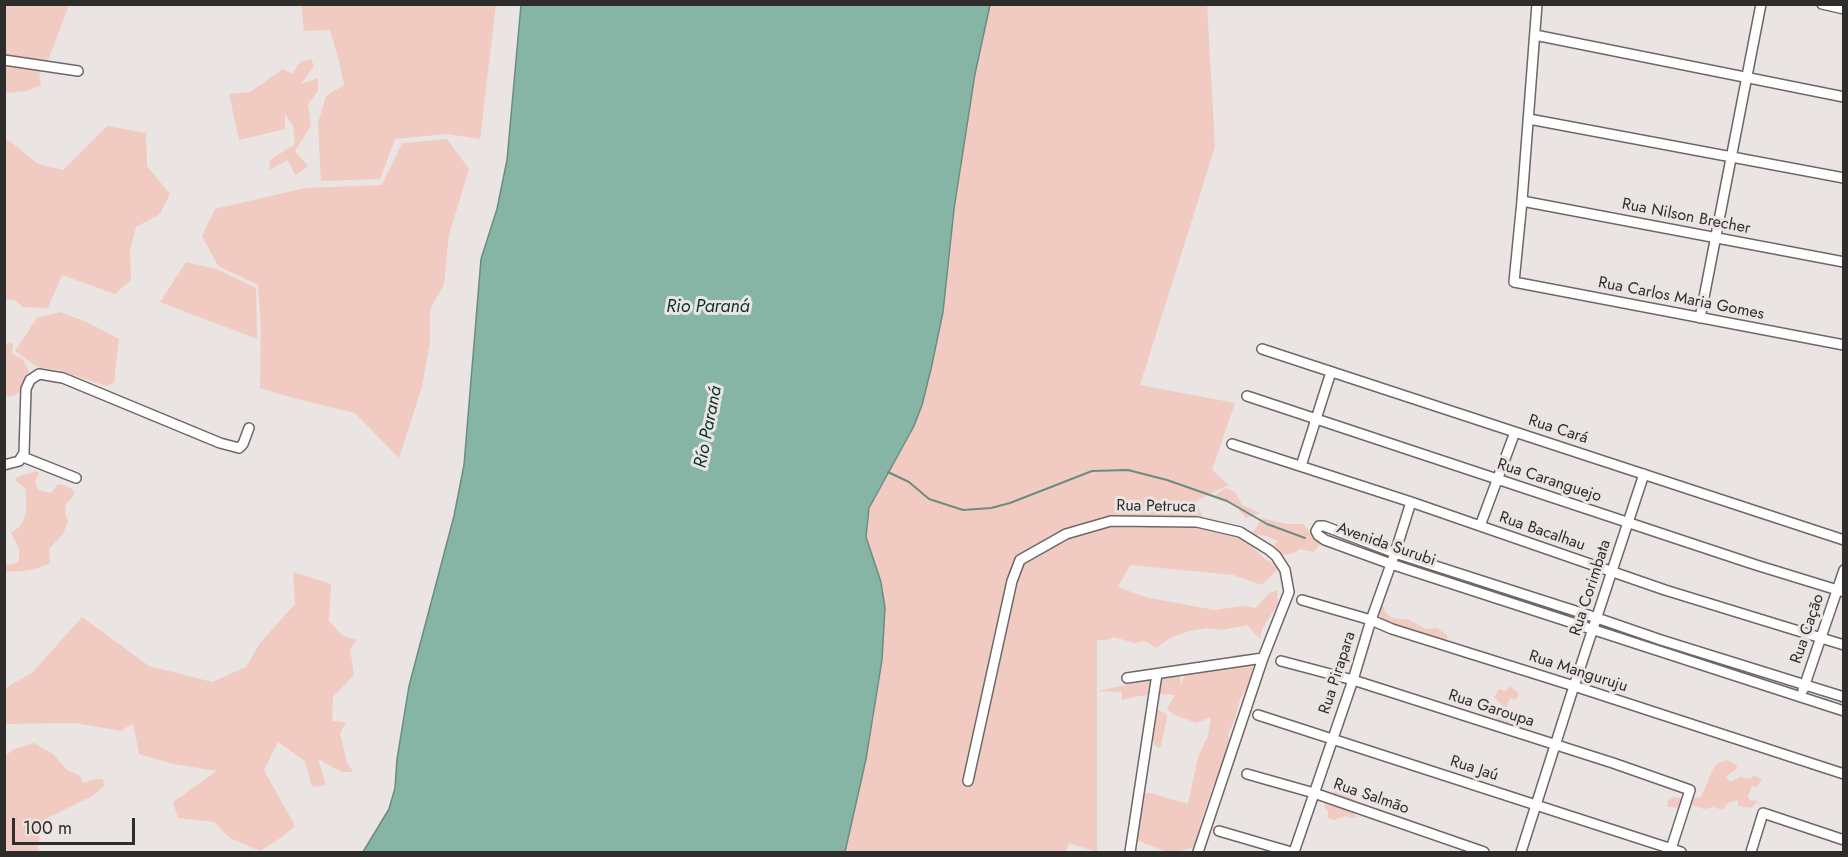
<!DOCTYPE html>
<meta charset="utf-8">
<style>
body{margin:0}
#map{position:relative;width:1848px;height:857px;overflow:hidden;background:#eae4e2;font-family:Jost,sans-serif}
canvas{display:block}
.frame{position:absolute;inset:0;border:6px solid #2f2c2c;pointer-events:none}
.scale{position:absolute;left:12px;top:818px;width:123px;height:27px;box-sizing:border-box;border:3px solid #2f2c2c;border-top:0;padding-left:8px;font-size:18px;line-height:21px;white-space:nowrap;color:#2f2c2c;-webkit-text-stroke:4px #eae4e2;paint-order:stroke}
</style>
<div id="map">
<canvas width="1848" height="857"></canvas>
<div class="frame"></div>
<div class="scale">100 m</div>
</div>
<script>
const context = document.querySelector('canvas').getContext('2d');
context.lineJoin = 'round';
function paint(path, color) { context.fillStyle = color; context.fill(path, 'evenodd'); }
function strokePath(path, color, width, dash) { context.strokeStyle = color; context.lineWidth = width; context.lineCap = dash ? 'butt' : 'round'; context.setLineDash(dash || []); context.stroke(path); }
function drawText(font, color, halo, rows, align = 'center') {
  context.font = font + ' Jost,sans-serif'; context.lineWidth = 6; context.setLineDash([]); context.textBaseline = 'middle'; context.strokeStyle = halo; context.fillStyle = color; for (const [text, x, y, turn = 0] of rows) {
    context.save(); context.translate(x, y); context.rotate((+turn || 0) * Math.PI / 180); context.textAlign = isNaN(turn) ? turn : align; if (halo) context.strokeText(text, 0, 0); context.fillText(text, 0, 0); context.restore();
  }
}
paint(new Path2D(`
 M4 5H69L46 66 39 70 41 85 27 91 5 93Z
 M301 5H496L480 139 447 134 395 139 380 179 321 181 318 123 326 96 344 85 339 61 330 30 304 31Z
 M990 5H1207L1215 147 1140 385 1235 403 1212 470 1229 485 1196 501 1208 531 1244 539 1266 560 1281 566 1262 585 1233 575 1130 565 1118 587 1145 597 1214 610 1243 606 1256 608 1269 593 1277 590 1278 604 1262 629 1260 639 1247 625 1223 630 1207 628 1190 631 1172 637 1156 648 1145 641 1134 643 1114 637 1108 640H1097V852L1069 843 1066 852H845L866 759 882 660 885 608 866 537 869 508 914 426 922 405 931 369 943 312 954 209 975 74Z
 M311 59 314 66 301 84 318 78V91L308 104 311 126 295 151 308 166 295 175 288 160 269 170 270 160 295 144 293 126 285 114V129L239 140 229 94 250 92 283 69 292 74 300 62Z
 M107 126 146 133 147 166 170 194 160 214 136 227 130 250 131 280 115 294 62 275 48 308 23 307 15 300 5 299V140L11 142 38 164 63 170Z
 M447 139 469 169 449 235 444 284 430 310V342L422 387 399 458 355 413 297 399 260 388 261 327 258 285 218 266 202 236 215 209 305 188 382 185 402 143Z
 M186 262 217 269 256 288 257 339 160 302Z
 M60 312 89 323 119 339 114 382 106 386 58 370 37 367 15 351 37 318Z
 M10 342 13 344 12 354 23 359 31 376 19 393 9 397 5 394 4 345Z
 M36 471 39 473 35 482 38 489 48 493 52 492 58 484C66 486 71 486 75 494L66 504 65 515 68 521 63 534 49 549 50 563C37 570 20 573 5 571V565L17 563 19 560V548L11 533C29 523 27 506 25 488L14 480 20 476Z
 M1226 488 1235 492 1242 505 1260 513 1246 518 1233 503 1218 499 1215 495Z
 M1261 518 1287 524H1303L1320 544 1314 552 1300 549 1294 553 1283 555 1273 546 1278 541 1267 536 1251 534 1257 527Z
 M293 572 331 584 329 621 343 636 357 640 350 649 354 675 333 697 332 721 346 722 340 733 347 762 353 772H342L318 759 326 785 312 787 305 761 278 742 264 770 295 826 282 837 260 851 230 838 214 822 178 818 173 802 217 771 173 764 139 754 133 723 121 731 75 723 5 724V691L10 685 32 673 82 617 149 666 212 682 246 667 260 643 295 604Z
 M1385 577 1388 578 1390 581 1382 603 1386 613 1392 618 1409 620 1426 629 1437 628 1448 636 1445 642C1433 641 1424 639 1417 630L1404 629 1382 619C1375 606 1375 589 1385 577Z
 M1243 654 1255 655 1249 684 1240 699 1235 719 1228 734 1230 746 1228 757 1213 785 1200 824 1195 847 1176 852H1167L1134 839 1141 793H1150L1188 804 1198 757 1208 736 1211 717 1197 723 1174 715 1167 709 1175 695C1157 693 1139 695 1122 700V692L1098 691 1167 676 1180 677 1181 684 1187 671 1225 661 1234 655Z
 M1511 686 1519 694 1516 700 1510 698 1503 717 1509 721 1508 727 1498 724 1496 719 1503 709 1500 703 1494 697 1499 689 1505 691Z
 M1158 710 1166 714 1167 717 1161 746 1158 748C1148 739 1153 725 1155 712Z
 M34 743 53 754 67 770 80 776 83 783 96 779H103L104 786 94 795 45 819 41 825 38 852H5V756L14 749Z
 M1727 760 1737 765 1736 770 1726 776 1730 782 1740 777 1751 779 1753 775 1762 779 1757 787 1752 786 1748 796 1750 800 1758 801 1751 808 1738 806V800L1728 803 1723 810 1713 807 1704 809 1691 805 1680 808 1668 807 1667 801 1674 797 1683 798 1690 791 1694 798 1701 797 1714 767 1718 763Z
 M1338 790 1349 793 1354 800 1349 808 1357 817 1351 818 1345 816 1334 820 1328 818V810H1326L1324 805 1329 803 1332 793Z`), '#f1cbc1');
const water = new Path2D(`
 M521 5H990L975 74 954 209 943 312 931 369 922 405 914 426 869 508 866 537 881 582 885 608 882 660 866 759 845 852H363L389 809 395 788 397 759 409 686 454 516 464 465 481 259 497 209 507 160Z`);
paint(water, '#86b5a5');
strokePath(water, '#6c8c81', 1.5);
strokePath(new Path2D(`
 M888 472 909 482 929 499 963 510 991 508 1010 503 1092 471 1128 470 1167 480 1227 501 1267 524 1305 538`), '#6c8c81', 2);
const minor = new Path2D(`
 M1537 4 1522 201 1514 282 1844 345
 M1822 4 1844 9
 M1535 35 1844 97
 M4 60 78 71
 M1529 119 1844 178
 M1522 201 1844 262
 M1700 318 1761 4
 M1262 349 1844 540
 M1247 396 1756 565 1844 592
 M1232 444 1411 502 1665 590 1844 645
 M23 457 76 478
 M4 465 19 461 24 453 26 389 30 380 39 374 63 378 220 443 239 448 243 444 249 428
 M1301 466 1331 372
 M1480 526 1515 432
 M1302 600 1371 620 1392 629 1574 686 1844 774
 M1281 661 1353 680 1613 763 1690 790 1670 852
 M1127 678 1263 658
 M1803 690 1844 570
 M1844 697 1661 640 1597 618 1395 553 1324 526H1319L1316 531 1318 535 1325 540 1391 564 1844 711
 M1258 715 1681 852
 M1247 774 1314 793 1484 852
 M968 781 1012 581 1020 560 1066 534 1111 521 1197 522 1240 532 1269 550 1276 556 1285 570 1289 592 1263 658 1198 852
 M1219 831 1291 852
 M1130 852 1157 674
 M1294 852 1353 680 1371 620 1395 553 1411 502
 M1521 852 1574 686 1644 474
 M1751 852 1763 813 1844 840`);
strokePath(minor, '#6d6766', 12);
strokePath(minor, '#fff', 9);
drawText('16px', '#2f2c2c', '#eae4e2', [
 ["Rua Nilson Brecher",1686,217,11],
 ["Rua Carlos Maria Gomes",1681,299,11],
 ["Rua Cará",1558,430,18],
 ["Rua Caranguejo",1549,481,18],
 ["Rua Petruca",1156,507,1],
 ["Rua Bacalhau",1542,532,19],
 ["Avenida Surubi",1386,545,19],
 ["Rua Corimbata",1591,588,-72],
 ["Rua Cação",1808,629,-71],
 ["Rua Manguruju",1578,672,18],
 ["Rua Pirapara",1338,673,-72],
 ["Rua Garoupa",1491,709,18],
 ["Rua Jaú",1474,769,18],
 ["Rua Salmão",1371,797,19]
]);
drawText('italic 18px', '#063227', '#eae4e2', [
 ["Rio Paraná",708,308],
 ["Río Paraná",709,427,-79]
]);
</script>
